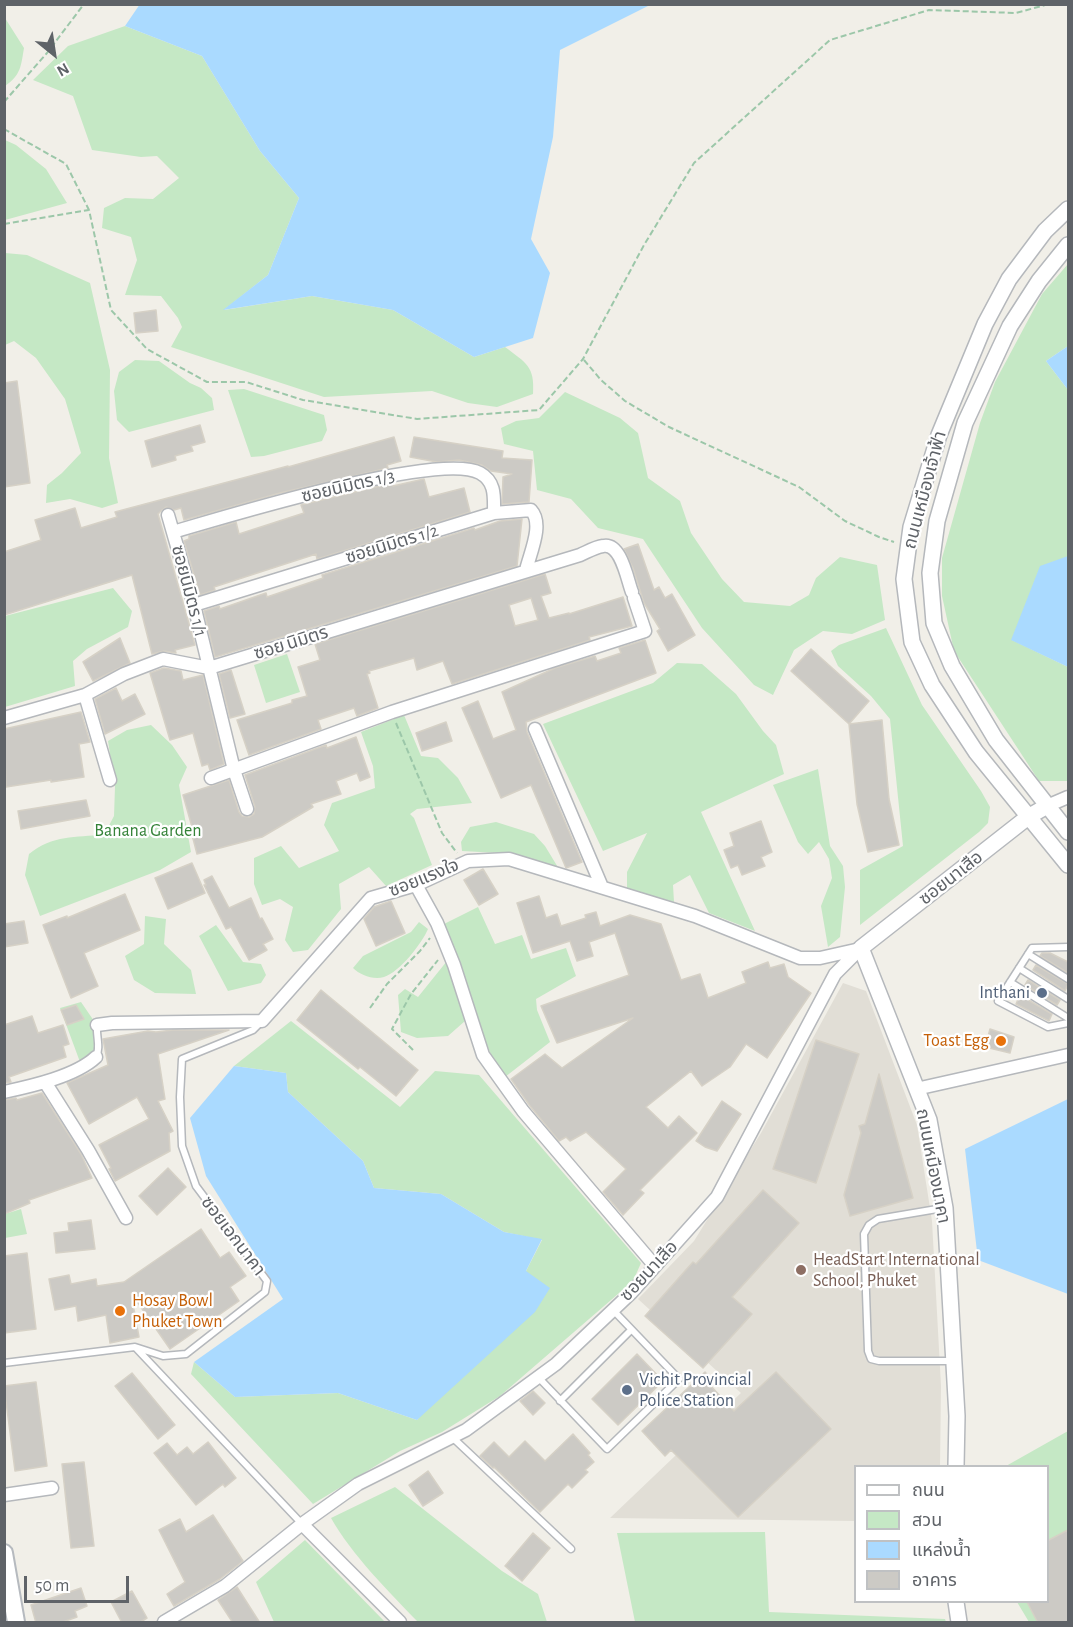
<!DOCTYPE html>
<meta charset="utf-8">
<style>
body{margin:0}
#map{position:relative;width:1073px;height:1627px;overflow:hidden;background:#f1efe8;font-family:"Alegreya Sans","Noto Sans Thai",sans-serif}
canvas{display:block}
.frame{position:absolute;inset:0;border:6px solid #5f6368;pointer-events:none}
.legend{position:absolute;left:854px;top:1465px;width:195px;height:138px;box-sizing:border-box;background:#fff;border:2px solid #bfc1c3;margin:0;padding:8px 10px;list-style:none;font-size:18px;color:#5f6368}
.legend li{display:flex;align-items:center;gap:12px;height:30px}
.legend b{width:30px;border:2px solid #bfc1c3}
.north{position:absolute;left:24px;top:24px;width:60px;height:60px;-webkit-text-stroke:4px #fff;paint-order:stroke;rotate:150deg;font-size:16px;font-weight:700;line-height:24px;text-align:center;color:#5f6368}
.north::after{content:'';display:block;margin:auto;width:21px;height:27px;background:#5f6368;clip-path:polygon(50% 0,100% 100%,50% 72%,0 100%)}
.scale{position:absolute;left:24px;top:1576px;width:105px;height:27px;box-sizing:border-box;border:3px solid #5f6368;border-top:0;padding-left:8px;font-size:18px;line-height:21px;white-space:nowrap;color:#5f6368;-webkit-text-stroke:4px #fff;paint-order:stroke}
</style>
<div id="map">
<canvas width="1073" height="1627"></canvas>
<div class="frame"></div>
<ul class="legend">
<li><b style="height:8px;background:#fff"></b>ถนน</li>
<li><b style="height:16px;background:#c5e8c5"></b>สวน</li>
<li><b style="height:16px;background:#aadaff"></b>แหล่งน้ำ</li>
<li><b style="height:16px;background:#cccac5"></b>อาคาร</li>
</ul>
<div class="north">N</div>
<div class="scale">50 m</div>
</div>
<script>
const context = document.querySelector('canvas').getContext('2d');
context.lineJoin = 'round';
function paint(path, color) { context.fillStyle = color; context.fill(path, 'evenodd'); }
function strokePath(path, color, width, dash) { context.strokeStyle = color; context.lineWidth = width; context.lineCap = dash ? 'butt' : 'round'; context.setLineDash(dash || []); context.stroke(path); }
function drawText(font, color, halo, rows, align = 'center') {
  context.font = font + ' "Alegreya Sans","Noto Sans Thai",sans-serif'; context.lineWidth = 4.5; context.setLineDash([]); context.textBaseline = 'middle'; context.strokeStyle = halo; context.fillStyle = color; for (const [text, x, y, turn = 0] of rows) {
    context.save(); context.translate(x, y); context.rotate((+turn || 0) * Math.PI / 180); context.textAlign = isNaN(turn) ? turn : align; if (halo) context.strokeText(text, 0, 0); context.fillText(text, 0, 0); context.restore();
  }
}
paint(new Path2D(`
 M843 983 866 991 917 1125 932 1221 941 1386 940 1466H856L855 1521 610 1518 741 1393 638 1299 694 1241 761 1133Z`), '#e1ded6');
paint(new Path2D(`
 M5 18 24 48C21 66 21 75 5 86Z
 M125 26 202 56 260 151 299 198 268 275 224 310 312 296 393 310 474 357 505 347C526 363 535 366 533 394L497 407 468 403 432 391 324 397 171 347 182 327 178 318 161 296 125 295 137 260 131 237 102 228 104 208 125 198 153 199 179 178 157 156 141 157 92 150 73 96 33 80 68 46Z
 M5 140 16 145 46 169 67 203 5 220Z
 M5 253 27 255 90 283 110 370 109 458 118 503 102 508 70 499 46 503 47 485 62 473 81 453 65 399 36 358 14 341 5 345Z
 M1068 264V346L1046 361 1068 390V556L1012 640 1068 667V781H1039L954 651 942 596V558L980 423 995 382 1042 294Z
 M135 360 159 361 190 383 201 388 212 398 214 410 129 432 117 420 114 391 119 372Z
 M244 389 324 415 327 430 322 441 264 456 251 457 228 390Z
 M565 392 620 418 638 433 648 478 680 501 691 533 722 579 744 602 790 606 809 595 816 578 840 557 877 565 885 620 852 634 823 631 794 650 773 695 754 685 702 628 643 539 598 528 571 499 537 490 533 451 504 444 501 428 516 421 539 418Z
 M113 588 132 611 128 627 87 649 73 661 75 686 5 707V616Z
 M886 628 922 705 981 791 990 807 988 823 979 832 860 925V870L903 846 890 719 871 696 838 666 831 651 839 645Z
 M287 654 300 692 266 703 254 665Z
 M677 663 702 664 736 694 763 731 776 745 784 774 701 812 755 931 709 913 690 875 673 885 674 902 627 889V872L647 833 603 851 543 724 653 683Z
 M404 715 421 756 438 758 458 778 472 803 417 809 410 814 414 818 432 865 386 886 369 867 339 884 341 909 308 950 293 952 285 940 293 907 280 899 262 905 254 884V858L281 846 299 868 339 851 324 825 332 803 375 788 373 766 361 732Z
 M151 725 172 745 187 767 179 785 191 852 160 870 40 916 25 875 29 854C53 835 75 837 104 835L114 816 115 787 108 741 127 730Z
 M818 769 830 846 843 866 845 887 840 937 828 947 821 906 832 878 829 859 819 842 808 854 798 842 773 785Z
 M496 822 534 834 545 846 559 869 517 854 462 851 461 842 470 827Z
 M478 907 495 944 522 935 531 959 566 948 576 976 536 999 537 1010 550 1042 505 1077 492 1057 484 1038 471 996 442 925Z
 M145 916 166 919 164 944 191 970 196 994 155 993 134 980 125 956 144 944Z
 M419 922 428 929C422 943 400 972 384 977 373 980 360 975 353 968L363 956 411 932Z
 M216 925 243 962 261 964 266 975 261 983 228 991 199 936Z
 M447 961 457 987 465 1021 448 1036 417 1038 401 1032 398 995 405 989 418 997Z
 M81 1002 94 1021 97 1049 80 1062 60 1008Z
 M291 1021 400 1107 435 1071 479 1075 641 1263 633 1281 500 1396 442 1432 400 1451 313 1504 191 1374 194 1362 235 1397 338 1393 417 1420 526 1271 542 1240 504 1232 441 1194 374 1188 363 1161 288 1092 286 1073 234 1066Z
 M21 1209 27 1234 5 1238V1214Z
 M1068 1431V1622H1029L1017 1602H1048V1466H1006Z
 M395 1487 502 1571 538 1594 547 1622H418C390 1593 351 1554 331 1518Z
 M765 1532 769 1612 945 1619 946 1622H635L617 1533Z
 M305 1540 385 1622H274L256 1582Z`), '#c5e8c5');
paint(new Path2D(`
 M140 4 650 5 560 50 553 137 531 239 550 273 533 338 474 357 393 310 312 296 223 310 268 275 299 198 260 151 202 56 125 26Z
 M1068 346V390L1046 361Z
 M1068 556V667L1011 640 1040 566Z
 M234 1066 286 1073 288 1092 363 1161 374 1188 441 1194 504 1232 542 1239 526 1271 550 1288 535 1312 417 1420 338 1393 235 1397 194 1362 283 1299 206 1176 190 1118Z
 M1068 1099V1294L978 1260 965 1149Z`), '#aadaff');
const building = new Path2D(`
 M156 310 158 331 136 333 134 313Z
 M17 381 30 483 4 487V383Z
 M200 425 205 442 191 446 193 451 175 456 176 460 152 467 145 441Z
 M394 437 401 461 387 465 388 468 280 493 184 520 181 508 174 510 166 507 162 510 158 514 195 645 175 650 176 653 164 651 152 654 132 575 4 615V552L41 540 35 520 75 508 81 528 117 517 115 512 288 466V467Z
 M414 437 503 451 502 458 532 460 529 502 502 504 503 477 512 474 491 471 482 465 459 460 437 462 410 457Z
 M424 479 429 497 464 488 470 512 317 559 316 554 214 587 215 590 200 595 184 541 189 539V536L236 522 239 534 304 513 301 505 380 486 393 484V486Z
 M522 519 517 566 215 657 204 611 219 606 220 609 266 593 267 597 323 578 322 575 474 528 475 530 500 521Z
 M638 544 654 590 659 587 665 598 672 594 695 635 668 651 657 631 660 629 644 603 633 568 624 549Z
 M545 574 551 593 541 596 549 618 569 613V614L623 597 632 626 589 637 590 640 452 684 443 661 417 670 414 658 369 671 370 673 367 674 378 708 357 716 354 708 318 720 321 729 249 755 237 720 292 703V700L307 696 298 667 320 660 315 644ZM531 598 538 620 515 626 509 605Z
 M120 638 130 663 93 681 83 662Z
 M645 640 656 673 526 722 527 732 582 862 566 868 531 785 501 798 462 708 478 701 493 739 516 730 502 692 555 668 595 656 597 661 621 653 619 648Z
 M811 649 869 701 849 724 791 671Z
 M164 668 181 671 183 680 203 675 224 764 210 770 208 764 202 766 193 733 170 740 150 673Z
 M231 670 245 714 230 718 219 674Z
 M116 688 122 701 135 694 145 714 105 734 95 699Z
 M81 712 90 742 79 744 84 777 51 782V780L6 787 4 729Z
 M882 720 889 799 899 845 868 852 857 804 849 724Z
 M446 722 452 741 422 751 416 733Z
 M356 737 370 777 360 781 357 773 336 781 341 794 311 804 313 807 262 837 197 854 190 827H192L183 795 229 780 239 812 242 816 249 817 254 814 255 807 245 775 326 745 327 748Z
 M86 800 90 816 21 829 18 811Z
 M761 821 772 852 761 857 765 866 742 875 738 865 731 868 724 850 734 846 730 833Z
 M192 863 205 893 168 909 155 878Z
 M483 869 498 894 479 905 464 880Z
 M212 876 229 908 251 898 260 919 262 918 273 939 263 944 267 950 249 960 231 927 226 929 204 885H206L204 880Z
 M125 894 140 930 84 953 98 986 71 998 43 925 67 916V918Z
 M539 896 546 918 557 914 561 926 586 918 585 915 596 912 600 926 630 915 661 924 681 980 700 974 708 998 746 983 742 972 768 962 770 968 784 964 788 977 811 993 767 1058 746 1044 730 1067 702 1086 691 1071 646 1107 668 1128 679 1116 697 1133 640 1190 644 1193 623 1215 603 1192 626 1169 586 1132 570 1141 566 1137 559 1141 530 1106 511 1079 545 1054 562 1068 633 1018 557 1043 541 1006 629 975 615 933 589 942 593 956 577 961 570 941 533 953 517 903Z
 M391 901 405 933 376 946 364 919 374 907Z
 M24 921 28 943 4 947V924Z
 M1042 953H1050L1068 962V973L1040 956Z
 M1036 965 1068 984 1065 991 1033 970Z
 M1028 980 1060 1000 1057 1005 1025 985Z
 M321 990 418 1070 396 1096 360 1067 358 1069 297 1020Z
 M1020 995 1052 1014 1049 1021 1016 1004Z
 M76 1005 84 1019 67 1025 61 1010Z
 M32 1016 38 1033 63 1025 69 1044 63 1046 66 1057 9 1077 11 1082 4 1083V1025Z
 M990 1029 1014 1037 1010 1053 985 1047Z
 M173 1030H229L158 1054 165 1099 158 1101 173 1131 169 1133 170 1151 115 1181 109 1169 111 1168 99 1145 149 1119 137 1097 89 1124 67 1083 108 1065 103 1039 148 1031 156 1032Z
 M816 1040 859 1054 816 1183 773 1169Z
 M879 1074 913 1198 850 1216 844 1195 861 1133 859 1126 865 1124Z
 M42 1093 81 1154 92 1178 29 1200 30 1203 4 1214V1100L16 1098 17 1100Z
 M722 1101 741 1114 717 1151 705 1147 696 1141Z
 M168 1168 186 1187 157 1215 139 1196Z
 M763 1190 799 1223 732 1297 752 1314 703 1368 645 1316 693 1262 696 1264Z
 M91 1220 95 1249 56 1253 54 1233 69 1231 68 1223Z
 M201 1229 220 1258 229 1252 246 1276 230 1287 239 1301 170 1349 131 1293 139 1337 110 1343 106 1315 78 1321 76 1306 55 1310 49 1279 69 1275 71 1284 96 1279 97 1286 124 1282Z
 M27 1253 36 1329 4 1333V1256Z
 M637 1354 663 1381 618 1425 592 1399Z
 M705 1372 713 1381 710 1385 734 1411 776 1372 831 1429 738 1517 671 1450 665 1456 642 1431Z
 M132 1373 175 1425 158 1439 115 1386Z
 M36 1382 47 1466 15 1471 4 1386Z
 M533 1391 545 1403 533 1415 520 1401Z
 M573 1434 590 1453 588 1455 594 1462 585 1470 588 1472 572 1488 568 1484 540 1512 494 1467 493 1468 480 1456 494 1442 509 1457 525 1441 545 1461Z
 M208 1442 236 1478 225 1487 223 1484 196 1505 154 1453 167 1443 177 1455 187 1447 193 1454Z
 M84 1462 94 1546 71 1548 62 1464Z
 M428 1471 443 1493 423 1506 409 1485Z
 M213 1515 243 1561 220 1579 174 1606 167 1594 185 1582 159 1530 180 1519 186 1532Z
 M1068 1530V1623H1038L1027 1602H1047V1541Z
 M533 1533 550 1548 522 1581 505 1566Z
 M237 1587 260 1623H233L218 1600Z
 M81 1588 87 1606 75 1611 77 1617 60 1623H36L31 1605Z
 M132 1591 147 1618 139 1623H122L111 1602Z`);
paint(building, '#cccac5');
strokePath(building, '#d6d1c6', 1.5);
const service = new Path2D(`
 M1068 947 1032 948 998 1001 1048 1027 1068 1023
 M1028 954 1068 979
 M1019 968 1068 999
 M1010 982 1068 1018
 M96 1057C101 1047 96 1037 97 1025
 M943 1208 878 1219 869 1225 864 1234 868 1351 871 1359 879 1361H954
 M136 1348 302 1524
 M4 1363 135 1347 163 1356 186 1354 265 1292 267 1281 196 1186 182 1146 180 1097 182 1059 253 1030 262 1021
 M538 1377 607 1449 679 1379 613 1310
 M560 1401 631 1330
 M452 1437 571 1549`);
const minor = new Path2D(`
 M168 515 194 605 234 770 247 809
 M173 532C224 517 440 451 480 473 496 482 494 497 494 513
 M194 605 494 513 531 510C544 524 530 553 526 570
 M85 695 110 780
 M4 718 85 695 124 674 163 659 209 668 580 555C587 552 595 547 603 546 621 542 627 579 632 592
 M535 729 602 887
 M211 778 392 712 645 631 634 598
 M1047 806 1068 797
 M416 885 437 923 454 965 483 1055 523 1111 655 1266
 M97 1025 112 1023 262 1021 371 898 416 885 468 861 509 859 695 916 800 958H820L860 949
 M45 1082 88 1150 126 1218
 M916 1089 1068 1055
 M4 1092C32 1086 76 1076 96 1057
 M4 1495 52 1488
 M302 1524 400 1622
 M164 1622 225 1586 302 1524 358 1484 466 1430 556 1364 631 1293 717 1197 835 974 861 948`);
const tertiary = new Path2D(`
 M1068 209 1045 231 1009 279 985 324 939 435 911 527 904 579 912 642 932 685 976 752 1068 865
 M1068 245 1039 281 1010 326 965 423 937 521 930 573 934 623 952 666 996 740 1068 832
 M956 1466 957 1416 945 1208 929 1120 861 948 1028 817 1047 806
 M956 1602 959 1622`);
const secondary = new Path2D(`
 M4 1553 16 1622`);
strokePath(service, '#b5b8bc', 9);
strokePath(minor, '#b5b8bc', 15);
strokePath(tertiary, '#b5b8bc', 18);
strokePath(secondary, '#b6babf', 20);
strokePath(new Path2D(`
 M4 102 47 53 84 4
 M4 129 66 164 89 210
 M4 224 89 210 111 310 147 349 207 382H246L303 400 417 419 539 410 583 359 644 245 694 163 830 40 929 10 1016 13 1049 4
 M584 360 601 380 625 401 669 427 799 487 845 521 879 537 894 542
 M396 723 442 833 457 853
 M370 1008 387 984 420 951 430 938
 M413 1050 392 1029 411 994 438 960`), '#9cc7a9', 2, [6, 3]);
strokePath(service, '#fff', 6);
strokePath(minor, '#fff', 12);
strokePath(tertiary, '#fff', 15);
strokePath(secondary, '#fff', 16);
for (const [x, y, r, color] of [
 [1042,993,6,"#5c6f8a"],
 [1001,1041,6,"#e8710a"],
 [801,1270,6,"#8d6e63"],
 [120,1311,6,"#e8710a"],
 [627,1390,6,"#5c6f8a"]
]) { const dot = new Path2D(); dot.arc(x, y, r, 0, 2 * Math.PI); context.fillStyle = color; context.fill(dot); strokePath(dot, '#fff', 2); }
drawText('18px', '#5f6368', '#fff', [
 ["ซอยนิมิตร 1/3",348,486,-13],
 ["ถนนเหมืองเจ้าฟ้า",925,490,-75],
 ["ซอยนิมิตร 1/2",392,544,-17],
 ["ซอยนิมิตร 1/1",189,591,75],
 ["ซอย นิมิตร",291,643,-17],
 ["ซอยแรงใจ",424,878,-22],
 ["ซอยนาเสือ",951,878,-38],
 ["ถนนเหมืองนาคา",933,1166,79],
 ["ซอยเอกนาคา",233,1236,53],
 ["ซอยนาเสือ",649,1271,-47]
]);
drawText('18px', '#348238', '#fff', [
 ["Banana Garden",148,831]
]);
drawText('18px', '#4e5e75', '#fff', [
 ["Inthani",1030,993],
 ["Vichit Provincial",639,1380,"left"],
 ["Police Station",639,1401,"left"]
], 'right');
drawText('18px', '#c56008', '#fff', [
 ["Toast Egg",989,1041],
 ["Hosay Bowl",132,1301,"left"],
 ["Phuket Town",132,1322,"left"]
], 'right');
drawText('18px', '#785e54', '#fff', [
 ["HeadStart International",813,1260],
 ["School, Phuket",813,1281]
], 'left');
</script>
